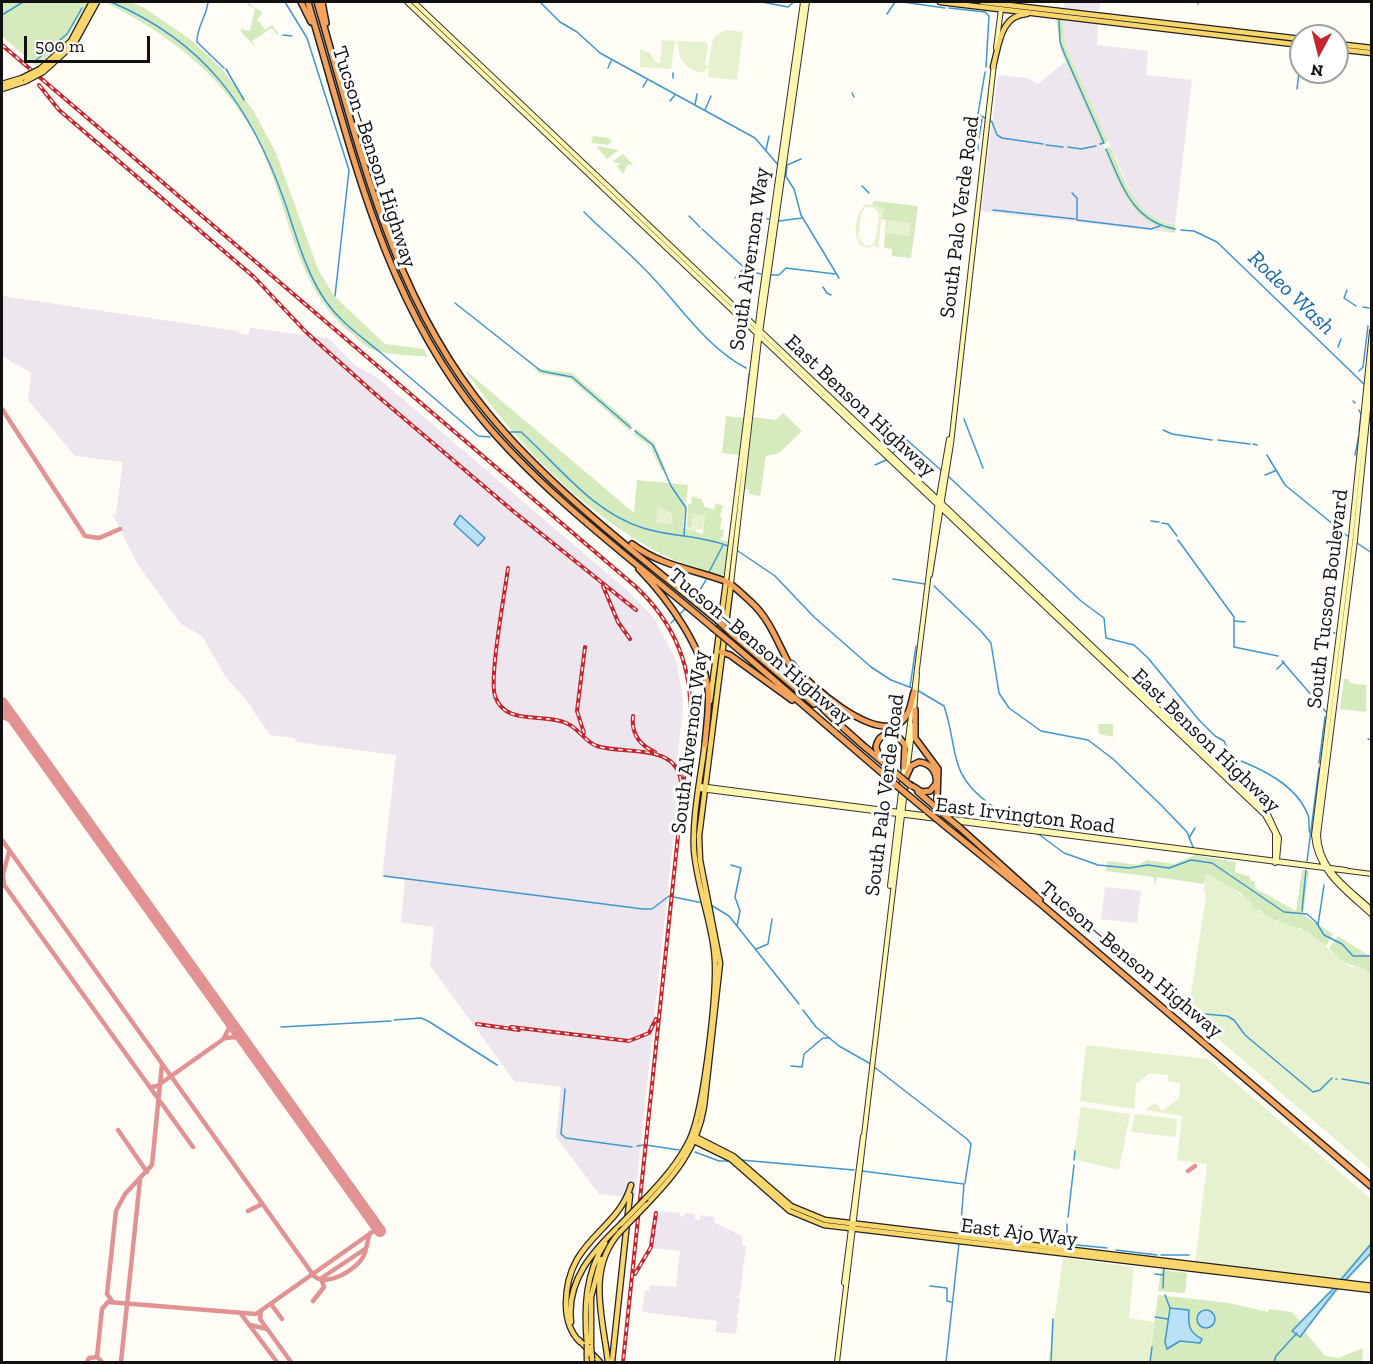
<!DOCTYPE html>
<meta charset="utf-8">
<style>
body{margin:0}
#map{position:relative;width:1373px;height:1364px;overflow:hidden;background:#fffdf5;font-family:"Zilla Slab",serif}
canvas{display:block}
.frame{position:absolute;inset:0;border:3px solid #111;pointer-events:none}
.north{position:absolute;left:1289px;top:24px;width:60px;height:60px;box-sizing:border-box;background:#fff;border:2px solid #a0a0a0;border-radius:50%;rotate:187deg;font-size:16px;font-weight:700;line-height:24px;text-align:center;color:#111}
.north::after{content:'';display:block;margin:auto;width:21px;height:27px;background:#c4262e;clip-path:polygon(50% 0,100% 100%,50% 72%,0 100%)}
.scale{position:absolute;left:24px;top:36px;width:126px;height:27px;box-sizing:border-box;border:3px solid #111;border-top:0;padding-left:8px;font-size:18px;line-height:21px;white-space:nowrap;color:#111;-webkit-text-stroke:4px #fff;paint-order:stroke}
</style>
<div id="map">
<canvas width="1373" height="1364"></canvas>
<div class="frame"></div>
<div class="north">N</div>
<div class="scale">500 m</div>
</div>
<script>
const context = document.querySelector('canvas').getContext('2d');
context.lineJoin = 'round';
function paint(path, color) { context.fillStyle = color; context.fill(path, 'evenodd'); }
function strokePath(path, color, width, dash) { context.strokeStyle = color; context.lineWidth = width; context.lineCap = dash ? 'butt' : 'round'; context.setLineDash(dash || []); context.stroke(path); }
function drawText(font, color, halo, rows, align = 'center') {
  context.font = font + ' "Zilla Slab",serif'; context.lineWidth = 6; context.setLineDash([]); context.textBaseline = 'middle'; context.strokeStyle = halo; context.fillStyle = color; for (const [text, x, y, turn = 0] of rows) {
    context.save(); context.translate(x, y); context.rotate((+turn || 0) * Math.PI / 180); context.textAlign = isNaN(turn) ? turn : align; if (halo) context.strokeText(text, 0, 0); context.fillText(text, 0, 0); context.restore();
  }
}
paint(new Path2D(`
 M1064 2H1100L1099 11 1064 8Z
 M1063 20 1096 22 1098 25 1097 45 1148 51 1146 75 1192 80 1175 225 1151 217 1135 201 1065 45Z
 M1066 61 1128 202 1153 226 1175 233 981 211 998 75 1028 78 1038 84Z
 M2 296 238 331 241 334 248 335 250 328 328 338 356 366 377 377 627 590 654 618 676 660 682 691 683 711 676 769 679 785 635 1198 599 1194 556 1137 561 1087 514 1081 430 965 434 927 401 922 405 880 382 876 396 755 297 742 294 738 270 735 246 700 225 676 202 636 181 624 138 565 113 515 116 514 123 462 75 456 28 400 31 373 2 356Z
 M1105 887 1141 891 1137 923 1101 919Z
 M662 1211 681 1213 679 1216 684 1217 685 1213 695 1214V1219L699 1220 701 1215 715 1217V1223L742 1236V1245L746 1246 740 1295 736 1297 740 1298 738 1315H735L738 1318 736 1334 716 1332 717 1321 642 1312 645 1291H649L650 1285 676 1287 680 1251 653 1248 647 1254 653 1212 658 1215Z`), '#eee6ef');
paint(new Path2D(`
 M2 2H89L64 43 36 66 2 36Z
 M105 2H131L146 9 191 40 222 69 253 110 276 153 318 269 334 296 385 344 424 349 428 357C411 355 391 355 374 350 366 348 358 339 352 334 290 284 290 198 253 132 218 71 166 33 105 2Z
 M248 3 263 13 257 19 265 30 272 25 278 33 277 35 272 28 252 41 256 48 241 32V29L250 31 255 8 247 5Z
 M1056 19 1063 20 1065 45 1108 141 1102 145 1061 51Z
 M593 136 609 138 612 142 608 145 591 143Z
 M596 146 619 150 607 159Z
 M1110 146C1125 180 1134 218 1175 225V233C1129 222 1121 188 1104 150Z
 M623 154 634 166 628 164 623 174 617 166 620 163 612 162Z
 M875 201 918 206 911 258 892 256V249L884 248 886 220 881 219 883 206 880 209 872 204Z
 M534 368 572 373 631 424 630 431 569 378 540 374Z
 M464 369 634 513 637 480 688 485 683 528 703 534 705 515 691 528 687 527 688 504H691L692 496 701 499 705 507 713 509V512L716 503 723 506 720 516 722 517 720 529 724 530 723 537 719 539 730 542 724 574 719 577C612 545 527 458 464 369Z
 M783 413 802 431 779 453 766 456 760 496 749 494V490L745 489 753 417 776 420Z
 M726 416 744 418 739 455 722 453Z
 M636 428 654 443 666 470H661L650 446 634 435Z
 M1344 679H1349V683L1366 685V712L1340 709Z
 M1098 724H1113V737L1099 734Z
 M1195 855 1236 862 1235 872 1250 877V880L1255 882V888L1296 911 1302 870 1309 871 1303 915 1333 934 1326 946 1300 928 1290 927 1252 909 1241 893 1206 875 1204 884 1157 877 1155 886 1154 877 1106 871 1107 861 1138 865 1147 860 1174 864Z
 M1338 936 1371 957V973C1351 962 1347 969 1329 948Z
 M1371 1241V1255L1349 1279H1338Z
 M1161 1270 1187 1273 1185 1293 1158 1291Z
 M1330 1290H1339L1307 1328 1306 1333 1325 1356 1339 1358 1363 1348 1362 1362H1149L1158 1295 1229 1303 1268 1312 1269 1309 1292 1312 1300 1321Z`), '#d5ebbd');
paint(new Path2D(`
 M727 30 743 32 737 80 708 77 709 66 703 73C686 70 677 59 678 41L705 42 708 46 705 64 709 65C711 50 709 34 727 30Z
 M662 40 675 41 671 69 640 67V49L650 53 656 63H660Z
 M866 204 875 205 880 209 883 205 878 250 875 245 868 248 861 246C852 236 855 212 866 204ZM873 207 879 214 876 238 872 245 866 246 858 238 861 214 865 207Z
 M888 220 911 223 909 236 886 233Z
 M658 507 671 512 673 525 656 522Z
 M693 514 705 515 703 529H696V532L687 529 691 528Z
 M1206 874 1219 880 1252 902V909L1261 910 1265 916 1308 932 1350 967H1361L1371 973V1170L1188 1013 1206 896 1204 890Z
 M1086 1045 1208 1059 1371 1199V1241L1338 1279 1195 1263 1207 1164 1177 1160 1182 1116 1145 1110 1155 1103 1162 1111 1179 1098 1180 1083 1168 1081V1075L1150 1073 1136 1084 1134 1109 1080 1101Z
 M1081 1107 1130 1114 1119 1170 1073 1159Z
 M1135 1114 1177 1119 1176 1137 1131 1132Z
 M1063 1258 1134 1267 1129 1318 1154 1322 1149 1362H1048Z`), '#e6f2cf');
const water = new Path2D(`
 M460 515 485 538 478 546 454 524Z
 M1371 1244V1253L1335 1291 1300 1337 1292 1331 1333 1289Z
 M1170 1308 1189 1310C1188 1324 1188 1332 1202 1339L1200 1343 1180 1341 1167 1349 1165 1342Z
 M1197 1319a9 9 0 1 1 18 0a9 9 0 1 1-18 0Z`);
paint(water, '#b9e0f7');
strokePath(water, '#3f96cf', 1.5);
strokePath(new Path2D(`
 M111 2C205 42 251 107 284 200 296 234 305 271 325 300 340 322 362 337 381 353 414 381 446 408 478 436L490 437
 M208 2C207 15 196 29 197 42L224 68
 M285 2 307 38 349 170 335 296
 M540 2 560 22 577 32 600 53 755 138 779 166
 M762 2 788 7 794 2
 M903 2 945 8
 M1198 4V2
 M949 8 985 12 989 16 986 67
 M887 14 895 2
 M2 15 23 2
 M1059 19 1060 42 1065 55 1104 143 1100 144
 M283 35 292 36
 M34 62 67 34 82 8
 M608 68 611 61
 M226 69 244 100
 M985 72 978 114 992 122 997 135 1002 138 1043 144
 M673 78V73
 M643 87 647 80
 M1297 89 1301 56
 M852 93 854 97
 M670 101 675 95
 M695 105 697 94
 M705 110 711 96
 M979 138 982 119
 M1046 145 1063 147
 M1068 147 1081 149 1096 146
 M1106 149C1122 185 1132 221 1175 229
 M766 150 769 136
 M978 150V144
 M785 175 794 189 801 215 839 278
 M786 176 787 165 801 159
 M862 186 869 193
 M1072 193 1077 198V220L1151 229 1160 226
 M993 210 1075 219
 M584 212C607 235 633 255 654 279 683 310 708 348 746 368
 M689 216 700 227
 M767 219H769
 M779 221 802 218
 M702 229 748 271 761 274
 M1181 230 1194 231 1217 242 1366 386
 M771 275H779L786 268 835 274
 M735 278 744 268
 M823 287 827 293 831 295
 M1278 288 1281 281
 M1347 290 1344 298 1356 306
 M455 303 541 371 572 377 631 428
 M1363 307 1369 308
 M1338 347 1341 339
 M1359 371 1363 367 1368 326
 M748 384 749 374
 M1353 401 1355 403
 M1359 410 1361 414 1359 432
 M964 419 983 468
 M1163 430 1172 434 1212 440
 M635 431 653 445 671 486 686 508 684 535
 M510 432H521C559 466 592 512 643 528 671 537 701 535 728 546
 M1218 440 1250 444
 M1253 444 1257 445
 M893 453 907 440 942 471
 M1267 455 1285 485 1350 538
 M1355 455 1359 435
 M875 465 886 460
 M1265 475 1275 471
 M948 476 1081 601 1104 618 1106 638 1134 645 1148 658 1199 720 1215 736 1224 741 1231 757C1260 768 1296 784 1308 815 1310 821 1308 828 1310 833
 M1151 521 1159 522
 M1162 523 1168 524 1177 536
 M1178 540 1234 617V647L1278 656
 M1357 543 1372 553
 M738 551 775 576 814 617 871 667 891 680 912 688
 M709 572 723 545
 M893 579 925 584
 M934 586 980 630 991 643 999 693 1009 708 1041 731 1088 740 1113 759 1161 805 1187 832 1193 847
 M695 598 706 580
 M679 615 685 609
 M1235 621 1245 622
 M671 623 676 618
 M1325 632 1335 633
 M1282 661 1326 712
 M1277 669 1284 662
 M910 687 916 646
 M917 690 944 706C959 749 946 773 991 805 1004 814 1020 816 1031 828
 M1368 739 1372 740
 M1319 763 1325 717
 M1037 833 1064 853 1098 865 1129 868 1148 865 1169 868 1191 860 1212 863 1284 912 1307 914 1316 922 1324 935 1342 944 1353 956H1372
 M1189 838 1195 828
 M1307 861 1319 768
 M731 865 741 868 735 897 740 911 737 926
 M384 876 643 909H652L669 896 703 903
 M711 905 729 916 799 1004
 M1302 911 1306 870
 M1318 925 1324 885
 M756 949 768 944 772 919
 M803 1010 816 1027 839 1046 869 1063 967 1139 971 1144 965 1183
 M1205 1014 1227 1016 1234 1020 1245 1035 1313 1092 1320 1090 1332 1078
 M394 1020 421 1018 428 1021 497 1065
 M281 1027 391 1021
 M791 1066 802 1067 804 1054 823 1038H830
 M1336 1079H1337
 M1342 1079 1372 1084
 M565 1089 561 1134 566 1138 632 1147
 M646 1145 679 1150
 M637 1146 644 1145
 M695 1152 719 1161H731
 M741 1160 854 1170
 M1074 1160 1075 1151
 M862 1171 964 1184 960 1236
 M1068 1217 1074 1165
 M1067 1224V1244L1107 1248
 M1116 1250 1157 1255
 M1161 1255H1189
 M1155 1274 1163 1275
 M930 1286 947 1288V1301L951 1302
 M1163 1288 1164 1265
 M1165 1295 1170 1308
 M1155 1317 1168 1319
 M946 1362 959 1243
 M1051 1362 1053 1319
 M1150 1362 1152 1347
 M1274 1362 1276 1356 1297 1333`), '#3f96cf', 1.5);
strokePath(new Path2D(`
 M2 409 85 536 99 538 120 529
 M2 717 15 722
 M2 840 314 1276C327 1287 356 1270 363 1257 367 1250 367 1241 370 1233
 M2 882 193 1147
 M4 884 3 874 9 852
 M224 1038 229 1028 226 1016
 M151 1087 157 1086 225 1038 237 1037 245 1043
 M118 1130 147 1172
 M1188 1171 1195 1166
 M248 1211 262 1204
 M320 1279 365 1249
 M112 1301 107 1294 116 1211 125 1194 152 1165 162 1064
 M313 1301 324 1287 322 1281
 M271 1304 282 1319
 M261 1311 260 1319 291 1362
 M241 1314 277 1362
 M250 1325 267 1329
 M87 1362 89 1358 97 1357
 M102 1362 97 1357 102 1309 108 1302 256 1314 378 1228
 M121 1362 140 1180`), '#e29292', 4.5);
strokePath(new Path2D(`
 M2 703 380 1231`), '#e29292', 12);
const secondary = new Path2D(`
 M407 2 1265 815 1275 833V863
 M414 2 1267 812 1279 838 1277 860
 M996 48 1001 9
 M1372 331 1351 537 1314 835C1317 872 1347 892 1372 915
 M1372 369 1355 540 1318 835C1319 870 1348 888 1372 910
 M930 575 951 444 994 64
 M726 582 761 300 803 2
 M731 584 759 340 807 2
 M914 693 937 508 949 439
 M914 712 917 674
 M907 746 912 709
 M907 771 913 725
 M700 786 1346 870
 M700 789 1372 874
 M890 886 904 766
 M844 1283 863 1136
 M837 1362 906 782`);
const primary = new Path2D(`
 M940 2 1301 45
 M982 2 1301 39
 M1337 44 1372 48
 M1337 49 1372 53
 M993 67C999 46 1000 15 1027 14
 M40 69 71 41 92 2
 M43 72 74 44 97 2
 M2 84 22 78
 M2 89 26 81
 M710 701 726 582
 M692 1135 733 1156 791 1206 825 1220 1372 1286
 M690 1139 731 1159 790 1211 824 1225 1372 1290
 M646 1198C663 1180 679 1162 690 1139 704 1108 719 985 714 950 710 917 697 885 694 851 692 815 701 777 705 742
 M646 1205C674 1176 697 1149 704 1107L720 963 700 860 699 836 731 584
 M571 1322C566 1280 593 1251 621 1224
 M579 1340 600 1362
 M580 1342C570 1332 566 1318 566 1304 566 1239 618 1232 631 1185
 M587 1344C584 1308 585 1274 605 1243
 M591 1347V1297L601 1259
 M587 1355V1362
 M608 1362C603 1318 586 1269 620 1232
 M612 1362 630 1195`);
const highway = new Path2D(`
 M301 2 311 22
 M308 2C351 146 382 298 481 418 545 496 636 562 713 628
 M317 2C359 145 390 295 488 413 551 490 640 556 717 620
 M322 2 326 23
 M632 544C661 566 693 569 725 581 734 585 743 595 751 602 773 622 780 651 796 676 815 704 841 726 866 748
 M639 569C668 599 703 647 708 689 710 707 706 727 705 745
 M731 633 814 704
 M730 642 896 785
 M721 652 730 655 792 700
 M792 664C808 684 873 742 901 722 910 715 911 702 914 692
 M915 710V738L938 769 937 801 944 813
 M865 747 898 775
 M879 757 876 747C878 736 887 731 897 735L905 745 904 767
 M906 777 911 766 919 762C931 763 938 773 936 784L930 791 922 792 911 785
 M918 792 939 810
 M909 796 927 811
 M944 825 1042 905 1372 1187
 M959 827 1040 900`);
strokePath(secondary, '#333', 6);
strokePath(primary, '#222', 7);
strokePath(highway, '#222', 8);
strokePath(secondary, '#fff6b0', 4);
strokePath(primary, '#f9d66b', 4.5);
strokePath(highway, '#f5a25d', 5);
const rail = new Path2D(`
 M2 45 635 586C675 623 693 668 690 721L623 1362
 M39 85 59 110 254 277 306 332 374 393 513 511 636 610
 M508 568C505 592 489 678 495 696 505 727 546 712 568 724 579 729 585 742 597 746 624 755 679 742 681 784
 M603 586 618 622 630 639
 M633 716C631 734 639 745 655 752
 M584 733 577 711 585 647
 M477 1024 519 1030
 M511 1027 629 1041 649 1033 656 1019
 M635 1274 651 1247 656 1213`);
strokePath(rail, '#c4262e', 4);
strokePath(rail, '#fff', 1.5, [4.5]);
const primaryBridge = new Path2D(`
 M22 78 40 69
 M26 81 43 72
 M621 1224 646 1198
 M620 1232 646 1205
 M587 1344V1355
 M591 1347 592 1359`);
const highwayBridge = new Path2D(`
 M717 620 731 633
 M713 628 730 642
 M898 775 911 786
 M896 785 909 796
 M927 811 944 825
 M942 813 959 827`);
strokePath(primaryBridge, '#222', 7, []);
strokePath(highwayBridge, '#222', 8, []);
strokePath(primaryBridge, '#f9d66b', 4.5);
strokePath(highwayBridge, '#f5a25d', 5);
drawText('21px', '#111', '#fff', [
 ["Tucson–Benson Highway",374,157,72],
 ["South Palo Verde Road",960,217,-83],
 ["South Alvernon Way",750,259,-82],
 ["East Benson Highway",860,406,43],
 ["South Tucson Boulevard",1328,599,-83],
 ["Tucson–Benson Highway",760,647,40],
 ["East Benson Highway",1206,741,44],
 ["South Alvernon Way",690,742,-83],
 ["South Palo Verde Road",885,795,-83],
 ["East Irvington Road",1025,816,7],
 ["Tucson–Benson Highway",1131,960,40],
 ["East Ajo Way",1019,1233,7]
]);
drawText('italic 22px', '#1768a6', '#fff', [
 ["Rodeo Wash",1291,293,44]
]);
</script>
